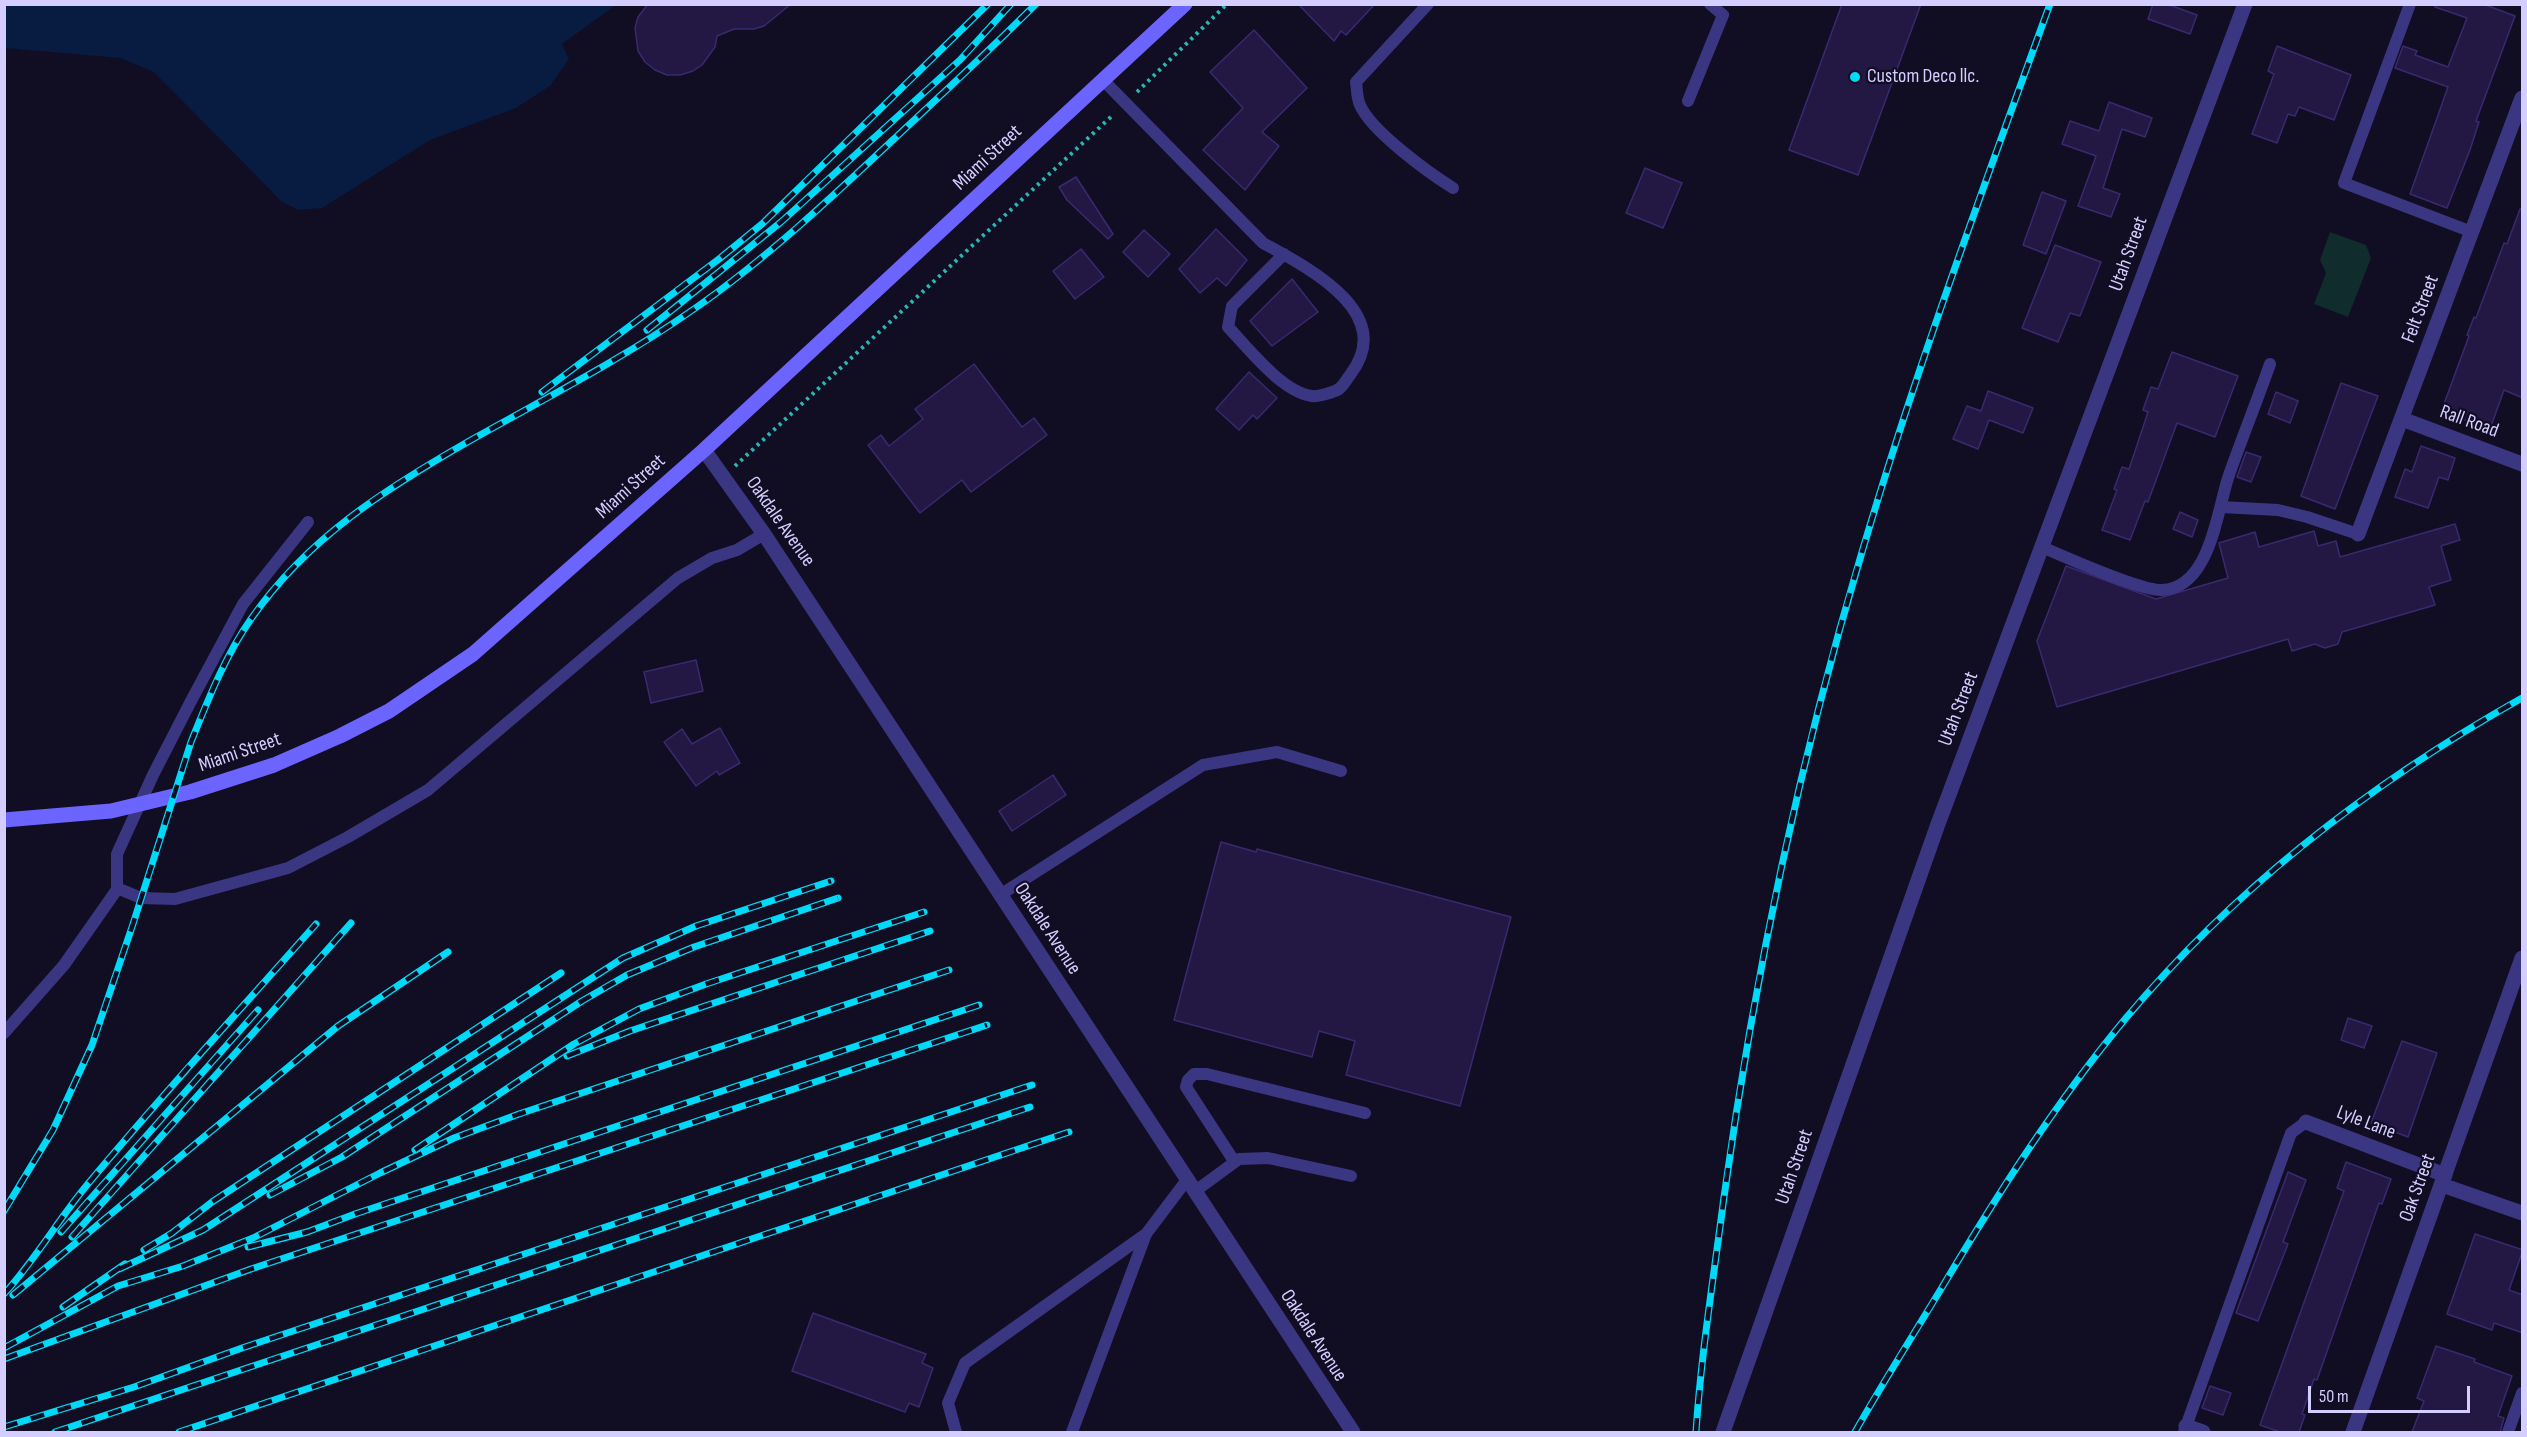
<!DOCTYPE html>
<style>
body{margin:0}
#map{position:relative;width:2527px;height:1437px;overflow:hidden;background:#110d22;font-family:"Sofia Sans Condensed",sans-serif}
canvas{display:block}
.frame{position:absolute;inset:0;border:6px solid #d4cdff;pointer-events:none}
.scale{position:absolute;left:2308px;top:1386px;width:162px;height:27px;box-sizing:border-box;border:3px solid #d4cdff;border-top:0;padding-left:8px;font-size:18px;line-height:21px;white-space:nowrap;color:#d4cdff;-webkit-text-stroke:4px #110d22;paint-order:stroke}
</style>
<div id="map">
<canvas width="2527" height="1437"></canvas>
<div class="frame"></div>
<div class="scale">50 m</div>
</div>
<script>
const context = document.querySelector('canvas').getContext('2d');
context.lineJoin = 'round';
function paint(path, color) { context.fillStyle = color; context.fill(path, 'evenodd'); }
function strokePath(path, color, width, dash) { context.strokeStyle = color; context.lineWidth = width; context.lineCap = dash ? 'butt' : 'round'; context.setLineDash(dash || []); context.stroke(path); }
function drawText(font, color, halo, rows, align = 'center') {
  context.font = font + ' "Sofia Sans Condensed",sans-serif'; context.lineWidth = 4.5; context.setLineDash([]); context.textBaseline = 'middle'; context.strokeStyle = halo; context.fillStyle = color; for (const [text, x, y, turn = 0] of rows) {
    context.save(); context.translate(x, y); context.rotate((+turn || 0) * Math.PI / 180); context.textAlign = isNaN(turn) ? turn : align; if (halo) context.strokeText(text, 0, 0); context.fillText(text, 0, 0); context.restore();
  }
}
paint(new Path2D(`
 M2330 232 2366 245 2371 258 2348 317 2314 304 2326 273 2320 260Z`), '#102c2c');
paint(new Path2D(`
 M4 5 5 4 616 5 562 44 569 59 550 86 516 108 430 140 322 208 298 210 281 201 154 72 120 58 5 48Z`), '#081b40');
const building = new Path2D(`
 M648 4H791L764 26 754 29H734L717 36 715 47 702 65 693 71 680 75H667L655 70 645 62 638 51 635 28 638 17Z
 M1298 4H1375L1346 35 1341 31 1334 41Z
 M1842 4H1921L1858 175 1789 150Z
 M2153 4H2167L2197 15 2190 34 2148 19Z
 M2435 4H2483L2515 16 2476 121 2479 122 2470 150 2447 208 2410 194 2448 87 2395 68 2403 46 2417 51 2415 55 2448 67 2467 18 2435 7Z
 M1254 30 1307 88 1262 132 1279 146 1245 190 1203 150 1243 108 1210 72Z
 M2277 46 2351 75 2334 120 2299 107 2295 116 2288 114 2277 143 2252 134 2274 74 2268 71Z
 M2109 102 2152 118 2145 137 2122 129 2103 188 2120 194 2111 217 2078 206 2096 156 2062 144 2070 121 2099 131Z
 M1645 168 1682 183 1663 228 1626 213Z
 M1076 177 1113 234 1108 239 1067 200 1059 187Z
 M2042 192 2066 201 2046 254 2023 245Z
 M2520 209H2523V398L2504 390 2490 429 2441 412 2469 336 2467 335 2474 317 2476 318 2504 243 2507 244Z
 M1216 229 1247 260 1226 286 1217 278 1200 293 1179 269Z
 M1144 230 1170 254 1148 277 1123 252Z
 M2055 245 2101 262 2080 316 2070 313 2058 342 2022 328Z
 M1081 249 1104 277 1075 299 1053 271Z
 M1292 279 1318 312 1272 346 1250 321Z
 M2172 352 2238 376 2215 437 2177 423 2148 502 2145 501 2130 540 2102 530 2117 490 2114 489 2122 467 2129 469 2148 412 2143 410 2151 387 2158 389Z
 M974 364 1022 427 1034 418 1047 435 971 492 962 480 920 513 868 445 881 435 889 446 923 419 915 409Z
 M1249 372 1277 398 1257 419 1253 415 1239 430 1216 409Z
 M2341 383 2378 396 2335 509 2301 496Z
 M1988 391 2033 408 2023 433 1989 420 1978 449 1953 439 1967 406 1981 411Z
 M2276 392 2298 401 2290 423 2268 414Z
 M2421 446 2455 458 2448 480 2439 477 2428 508 2395 497 2405 469 2412 472Z
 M2246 452 2261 457 2251 482 2237 477Z
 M2180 512 2198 520 2192 537 2173 529Z
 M2455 524 2460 540 2441 546 2451 580 2429 587 2435 605 2342 632 2338 644 2325 648 2315 644 2292 651 2288 639 2057 707 2037 641 2066 566 2156 599 2228 578 2219 543 2255 532 2259 547 2314 531 2318 546 2336 541 2340 557Z
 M696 660 703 691 651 703 644 672Z
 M720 728 740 763 719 775 717 771 696 786 664 742 682 729 692 744Z
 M1053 775 1066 795 1012 831 999 811Z
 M1221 842 1256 852 1257 849 1511 917 1460 1106 1346 1075 1355 1041 1319 1031 1312 1057 1174 1020Z
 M2348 1018 2372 1026 2364 1048 2341 1040Z
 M2402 1041 2437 1053 2408 1137 2371 1123Z
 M2346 1162 2391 1179 2382 1204 2379 1203 2317 1380 2314 1379 2302 1414 2305 1415 2299 1432H2280L2260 1425 2344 1191 2337 1188Z
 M2288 1172 2306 1180 2283 1242 2288 1244 2258 1321 2236 1313Z
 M2475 1234 2523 1250 2509 1290 2523 1295V1333L2494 1323 2492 1330 2447 1314Z
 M813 1313 926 1354 922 1363 933 1368 919 1407 909 1403 905 1412 792 1371Z
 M2436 1346 2475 1359 2474 1362 2512 1376 2498 1416 2504 1418 2500 1432H2412L2424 1401 2417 1398Z
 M2210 1386 2231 1393 2223 1415 2202 1408Z`);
paint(building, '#221843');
strokePath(building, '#392a70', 1.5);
strokePath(new Path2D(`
 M1137 92 1227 4
 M735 466 1114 114`), '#2ab6b1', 4, [3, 4.5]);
strokePath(new Path2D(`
 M1428 4 1356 82C1357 89 1357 99 1360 105 1371 131 1429 173 1453 188
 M2410 4 2344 183 2472 232
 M1103 80 1263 243C1307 267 1398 313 1350 375 1347 379 1343 386 1339 389 1334 392 1318 397 1312 396 1282 392 1249 349 1228 327L1232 306 1284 254
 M1688 101 1723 15 1710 4
 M2221 507 2278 510 2307 517 2358 534
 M308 522 243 604 191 701 153 775 117 854V888L141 898 175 899 288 868 348 837 428 790 678 578 712 558 737 550 764 534
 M2042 547C2066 557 2140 591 2162 590 2211 588 2217 509 2229 475 2242 438 2257 401 2270 364
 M1000 895 1203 765 1277 752 1341 771
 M4 1033 64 965 118 888
 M1234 1161 1186 1087 1188 1080 1194 1074H1207L1365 1113
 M1194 1192 1239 1159 1268 1158 1351 1176
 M956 1432 948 1403 965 1363 1146 1234
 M1072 1432 1146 1234 1186 1181
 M2184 1432 2291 1133 2306 1122
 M2508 1432 2522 1393`), '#3b3682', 12);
strokePath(new Path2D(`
 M2402 419 2522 464
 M2358 534 2522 98
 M2306 1122 2445 1175
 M2442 1185 2522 1213
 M2186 1426 2203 1432
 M1723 1432 1938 824 2245 4`), '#3b3682', 15);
strokePath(new Path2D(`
 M704 450 764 534 1353 1432
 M2353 1432 2522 958`), '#3b3682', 15);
strokePath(new Path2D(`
 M4 820 111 811 190 792 274 765 340 736 389 711 473 654 704 450 1185 4`), '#6c64ff', 15);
const rail = new Path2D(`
 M647 330 781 222 960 60 1011 4
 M542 392 719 259 762 224 988 4
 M567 1056 630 1031 930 931
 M415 1150 574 1044 639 1009 706 984 924 912
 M270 1195 342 1157 582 1001 627 975 694 947 838 898
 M4 1211 53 1130 92 1045 133 924 191 742C208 700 225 656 251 619 308 537 387 488 471 440 546 398 624 358 694 309 766 259 831 198 895 138 942 94 990 50 1036 4
 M61 1232 258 1010
 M72 1237 351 923
 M248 1247 307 1232 355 1214 979 1005
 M144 1250 172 1233 212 1202 561 973
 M119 1269 203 1230 623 958 696 926 831 881
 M4 1294C35 1260 58 1220 87 1185 161 1096 239 1011 316 924
 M13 1295 338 1026 448 952
 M63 1307 125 1264
 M4 1348 118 1286 183 1266 253 1238 380 1173 454 1138 519 1114 949 970
 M4 1359 251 1269 987 1025
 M4 1427 134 1387 242 1348 1032 1085
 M55 1432 1030 1107
 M179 1432 1069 1132
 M1696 1432C1701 1354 1714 1275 1724 1197 1754 979 1799 762 1862 552 1917 366 1984 186 2050 4
 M1855 1432C1882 1384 1912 1337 1941 1289 1997 1195 2056 1102 2126 1018 2236 887 2374 781 2522 698`);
strokePath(rail, '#00d9f8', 7);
strokePath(rail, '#110d22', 4.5, [14]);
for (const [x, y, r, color] of [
 [1855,77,6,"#00d9f8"]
]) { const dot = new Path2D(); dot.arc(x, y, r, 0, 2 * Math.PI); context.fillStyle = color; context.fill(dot); strokePath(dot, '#110d22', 2); }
drawText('20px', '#d4cdff', '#110d22', [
 ["Custom Deco llc.",1867,77]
], 'left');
drawText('20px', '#d4cdff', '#110d22', [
 ["Miami Street",988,158,-43],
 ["Utah Street",2129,254,-70],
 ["Felt Street",2421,309,-69],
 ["Rall Road",2469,422,20],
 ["Miami Street",631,487,-42],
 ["Oakdale Avenue",780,522,55],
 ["Utah Street",1959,709,-69],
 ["Miami Street",240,753,-19],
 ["Oakdale Avenue",1047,929,57],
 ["Lyle Lane",2366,1123,21],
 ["Utah Street",1795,1167,-71],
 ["Oak Street",2418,1188,-70],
 ["Oakdale Avenue",1313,1336,57]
]);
</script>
